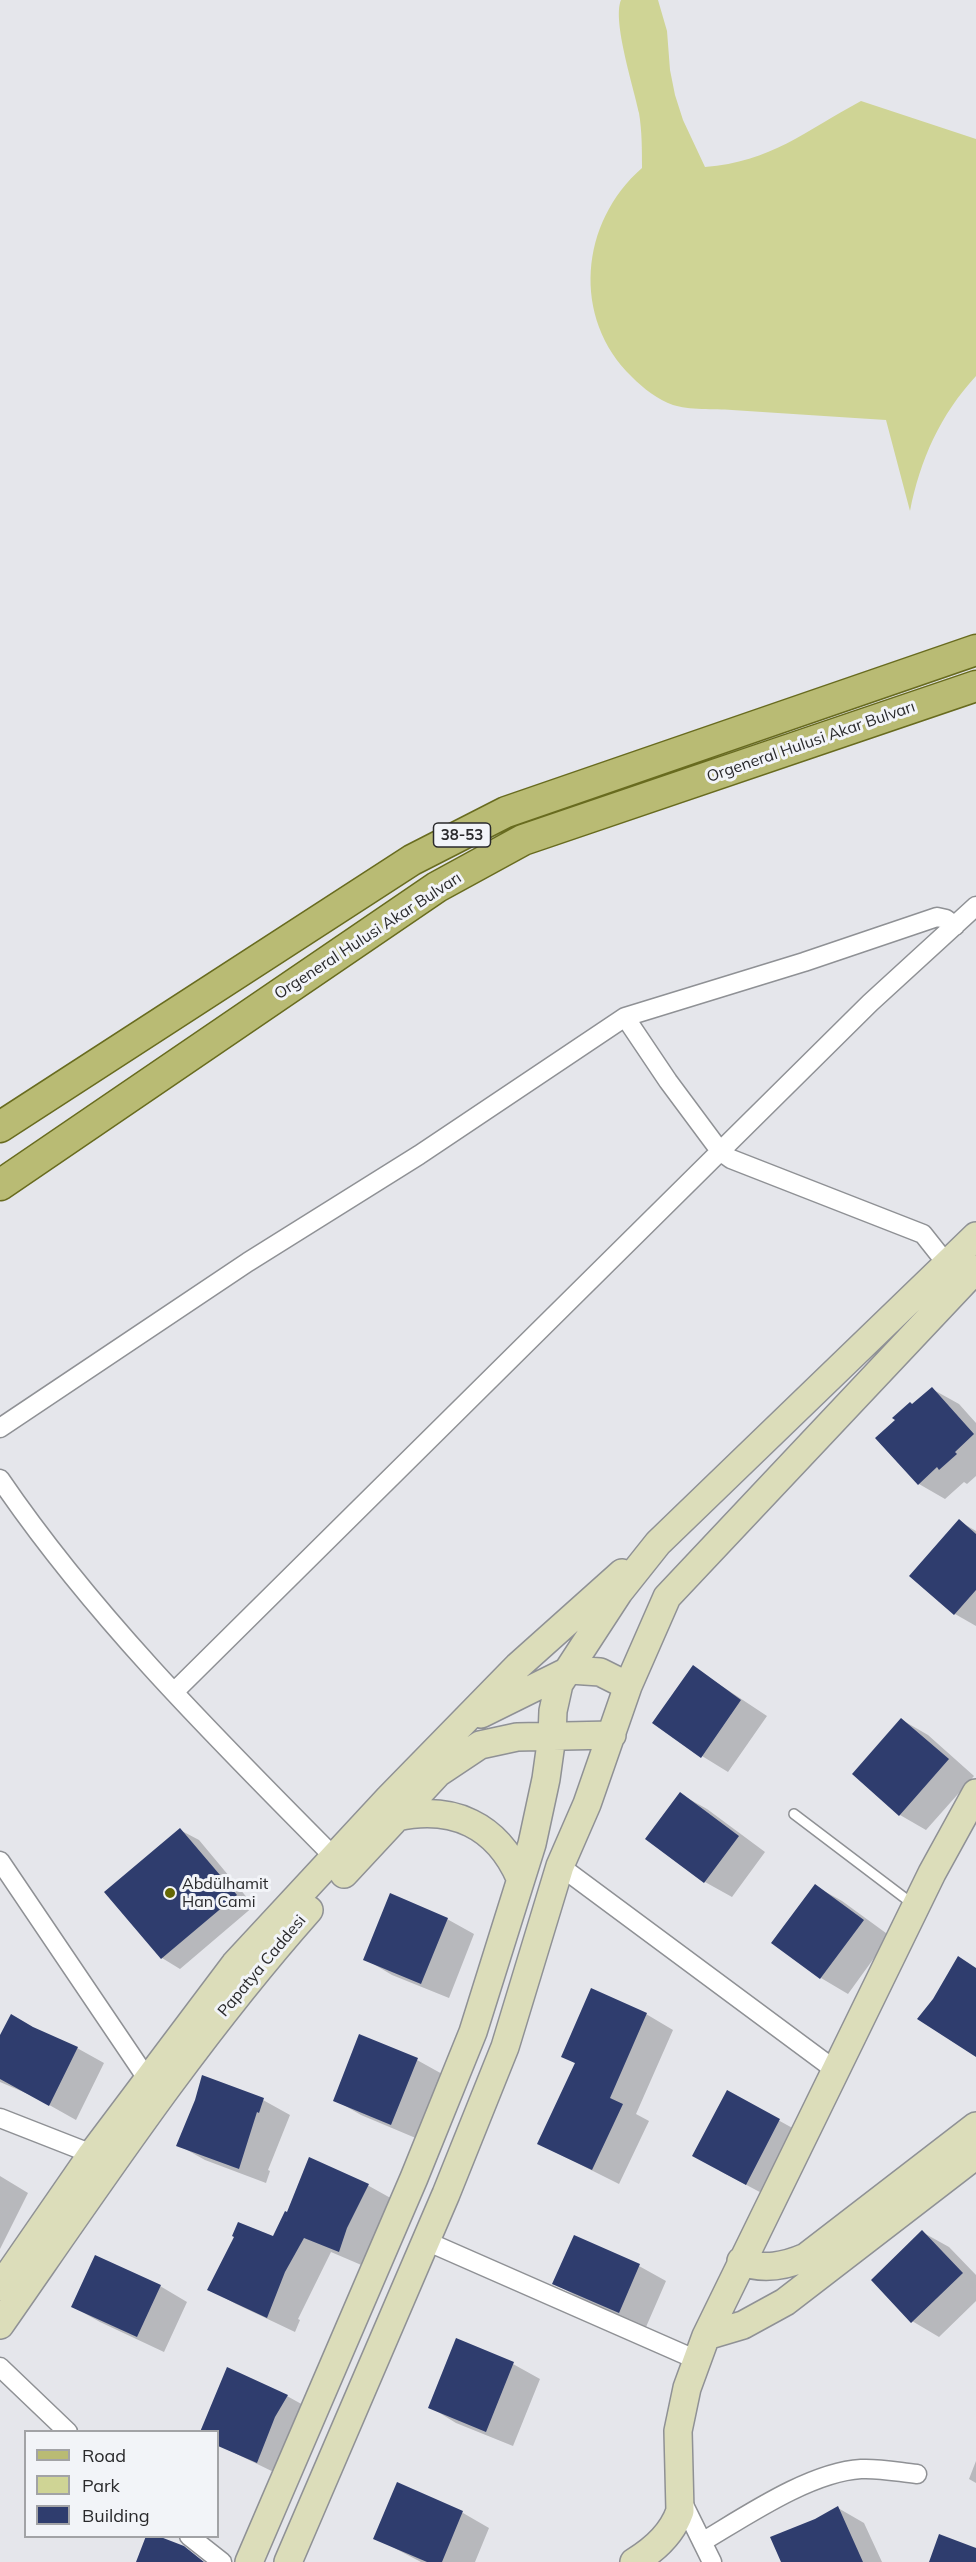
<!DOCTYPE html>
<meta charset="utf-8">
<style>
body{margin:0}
#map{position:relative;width:976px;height:2562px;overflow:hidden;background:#e5e6eb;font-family:Mulish,sans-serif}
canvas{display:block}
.legend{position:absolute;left:24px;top:2430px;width:195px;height:108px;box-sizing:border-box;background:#f2f4f8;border:2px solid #a2a3a6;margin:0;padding:8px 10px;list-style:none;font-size:18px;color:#2a2a2c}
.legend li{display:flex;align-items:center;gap:12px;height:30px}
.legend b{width:30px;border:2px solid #a2a3a6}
</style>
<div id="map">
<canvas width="976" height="2562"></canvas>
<ul class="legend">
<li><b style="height:8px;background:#b9bb74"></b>Road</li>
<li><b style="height:16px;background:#cfd495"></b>Park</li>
<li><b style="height:16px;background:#2f3d6e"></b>Building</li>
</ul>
</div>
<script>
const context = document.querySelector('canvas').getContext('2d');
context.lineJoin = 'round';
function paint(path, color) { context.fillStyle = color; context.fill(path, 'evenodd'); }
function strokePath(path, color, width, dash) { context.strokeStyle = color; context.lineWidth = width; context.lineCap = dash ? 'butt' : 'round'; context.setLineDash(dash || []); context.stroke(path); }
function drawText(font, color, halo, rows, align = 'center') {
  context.font = font + ' Mulish,sans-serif'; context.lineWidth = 6; context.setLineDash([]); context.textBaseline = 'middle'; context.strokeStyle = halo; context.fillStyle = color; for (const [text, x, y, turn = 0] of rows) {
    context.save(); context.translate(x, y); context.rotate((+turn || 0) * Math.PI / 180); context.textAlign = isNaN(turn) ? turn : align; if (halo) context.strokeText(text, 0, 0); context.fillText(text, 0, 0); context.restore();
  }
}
paint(new Path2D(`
 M621 0H658L667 31 670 70 675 95 683 120 705 167C771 162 805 131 861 101L976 139V376C940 415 920 460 910 511L886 420C834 417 783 413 732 410 715 409 688 410 673 405 658 400 643 388 632 377 571 318 580 222 642 168 642 150 642 131 639 113 634 88 612 21 621 0Z`), '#cfd495');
paint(new Path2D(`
 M932 1389 959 1404 976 1423V1476L967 1484 964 1482 945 1499 919 1484 913 1406Z
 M959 1521 976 1531V1626L955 1614Z
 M693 1667 767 1716 728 1772 702 1756Z
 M902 1720 928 1735 974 1776 926 1830 900 1815Z
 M680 1794 707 1809 765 1852 732 1897 705 1882 647 1839Z
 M180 1830 199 1840 254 1906 180 1969 162 1958Z
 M815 1886 842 1901 890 1936 848 1994 821 1978 773 1943Z
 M447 1919 474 1934 449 1998 392 1975 365 1959Z
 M646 2014 673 2030 636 2114 649 2121 619 2184 539 2144 576 2064 563 2056Z
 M38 2031 77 2048 104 2063 76 2120 35 2097 0 2082V2039Z
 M360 2036 417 2060 444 2075 418 2139 361 2115 335 2100Z
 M727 2092 807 2136 773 2199 720 2171Z
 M263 2100 290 2115 268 2170 270 2171 266 2183 205 2160 178 2145Z
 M310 2159 369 2186 396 2201 366 2267 331 2252 298 2319 300 2320 295 2332 236 2304 209 2289 274 2238 287 2213Z
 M0 2176 28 2193 0 2249Z
 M922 2232 949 2247 976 2275V2301L939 2337 912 2321Z
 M575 2237 639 2266 666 2281 646 2327 581 2299 554 2283Z
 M160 2286 187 2302 164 2352 100 2322 73 2307Z
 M457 2340 513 2364 540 2379 513 2446 456 2423 430 2407Z
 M225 2382 287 2396 314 2411 284 2477 218 2445V2432H200Z
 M976 2461V2483L969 2479Z
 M398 2484 463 2513 489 2528 475 2562H421L375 2538Z
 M838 2508 864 2523 882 2562H783L816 2521Z`), '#0003');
paint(new Path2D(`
 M932 1387 974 1434 955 1452 957 1454 939 1470 937 1467 918 1485 875 1438 895 1420 892 1418 910 1402 912 1404Z
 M959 1519 976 1534V1590L954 1615 909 1576Z
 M693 1665 741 1700 701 1758 652 1723Z
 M901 1718 949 1759 899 1816 852 1774Z
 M680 1792 739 1836 704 1883 645 1839Z
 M180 1828 237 1895 161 1959 104 1892Z
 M815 1884 864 1920 820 1979 771 1943Z
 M390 1893 448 1918 421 1984 363 1960Z
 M958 1956 976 1968V2057L917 2019 933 1999Z
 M591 1988 647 2013 610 2098 623 2104 592 2170 537 2144 575 2063 561 2057Z
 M11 2014 33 2027 78 2047 49 2106 0 2079V2035Z
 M359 2034 418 2058 391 2125 333 2101Z
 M202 2075 264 2098 259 2113 257 2112 239 2169 176 2146 195 2100Z
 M727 2090 780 2119 746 2185 692 2156Z
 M309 2157 369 2184 347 2228 339 2252 304 2238 285 2272 267 2318 207 2290 234 2237 232 2236 238 2222 273 2236 285 2211 287 2212Z
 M922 2230 963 2273 911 2323 871 2280Z
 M574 2235 640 2264 619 2313 552 2284Z
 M95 2255 161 2285 137 2337 71 2307Z
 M456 2338 514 2362 486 2432 428 2408Z
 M227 2367 288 2395 275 2417 257 2463 218 2446V2432H200Z
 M397 2482 463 2511 442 2562H427L373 2539Z
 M838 2506 863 2562H781L770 2537 815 2519Z
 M939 2534 976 2548V2562H929Z
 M146 2536H158L184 2546 204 2562H136Z`), '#2f3d6e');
const lane = new Path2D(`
 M794 1814 914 1905`);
const street = new Path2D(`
 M625 1017 668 1081 720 1151 731 1159 923 1234 946 1263
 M0 1428 248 1262 419 1155 625 1017 804 962 937 917 946 919 955 926
 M0 1479C94 1617 216 1738 334 1857
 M175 1691 870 1003 976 906
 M0 1861 148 2080
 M560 1866 835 2070
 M0 2118 92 2154
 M426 2241 697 2360
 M0 2367 68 2432
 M681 2499 712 2562
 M189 2536 222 2562
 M702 2542C746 2516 810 2472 861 2469 880 2468 898 2472 917 2474`);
const secondary = new Path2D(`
 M481 1714 570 1670 600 1672 628 1686
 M397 1817C453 1805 497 1825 520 1878
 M344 1874 438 1773 480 1745 517 1737 612 1735
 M741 2261C763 2271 785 2266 806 2257L976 2126
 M0 2287 92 2154 235 1964 389 1798 518 1666 622 1573
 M0 2325C99 2183 194 2040 309 1910
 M706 2336 743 2325 785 2302 976 2155
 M249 2562 414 2178 473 2032 532 1844 546 1779 552 1736 553 1711 559 1684 619 1592 658 1543 976 1236
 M288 2562 446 2194 505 2047 560 1866 587 1804 628 1686 667 1597 976 1269
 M634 2562C654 2550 672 2534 680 2511L678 2431 687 2388 706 2336 932 1873 976 1793`);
const primary = new Path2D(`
 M0 1127 412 860 506 812 976 650
 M0 1185 437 887 523 840 976 686`);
strokePath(lane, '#8f9195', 12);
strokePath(street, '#8f9195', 21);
strokePath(secondary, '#8f9195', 30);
strokePath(primary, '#686b1f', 33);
strokePath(lane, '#fff', 9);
strokePath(street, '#fff', 18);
strokePath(secondary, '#dcddba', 27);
strokePath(primary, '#b9bb74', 30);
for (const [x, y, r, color] of [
 [170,1893,6,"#646704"]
]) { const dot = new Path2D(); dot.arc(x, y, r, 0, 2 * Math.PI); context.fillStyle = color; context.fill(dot); strokePath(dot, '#f2f4f8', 2); }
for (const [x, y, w] of [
 [462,835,57]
]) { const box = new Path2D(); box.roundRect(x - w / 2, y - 12, w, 24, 4.5); context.fillStyle = '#f2f4f8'; context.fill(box); strokePath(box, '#2a2a2c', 1.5); }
drawText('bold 15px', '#2a2a2c', null, [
 ["38-53",462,835]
]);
drawText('16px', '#2a2a2c', '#f2f4f8', [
 ["Orgeneral Hulusi Akar Bulvarı",811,742,-19],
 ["Orgeneral Hulusi Akar Bulvarı",368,936,-33],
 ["Papatya Caddesi",262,1966,-50]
]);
drawText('16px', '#2a2a2c', '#f2f4f8', [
 ["Abdülhamit",182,1884],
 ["Han Cami",182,1902]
], 'left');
</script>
